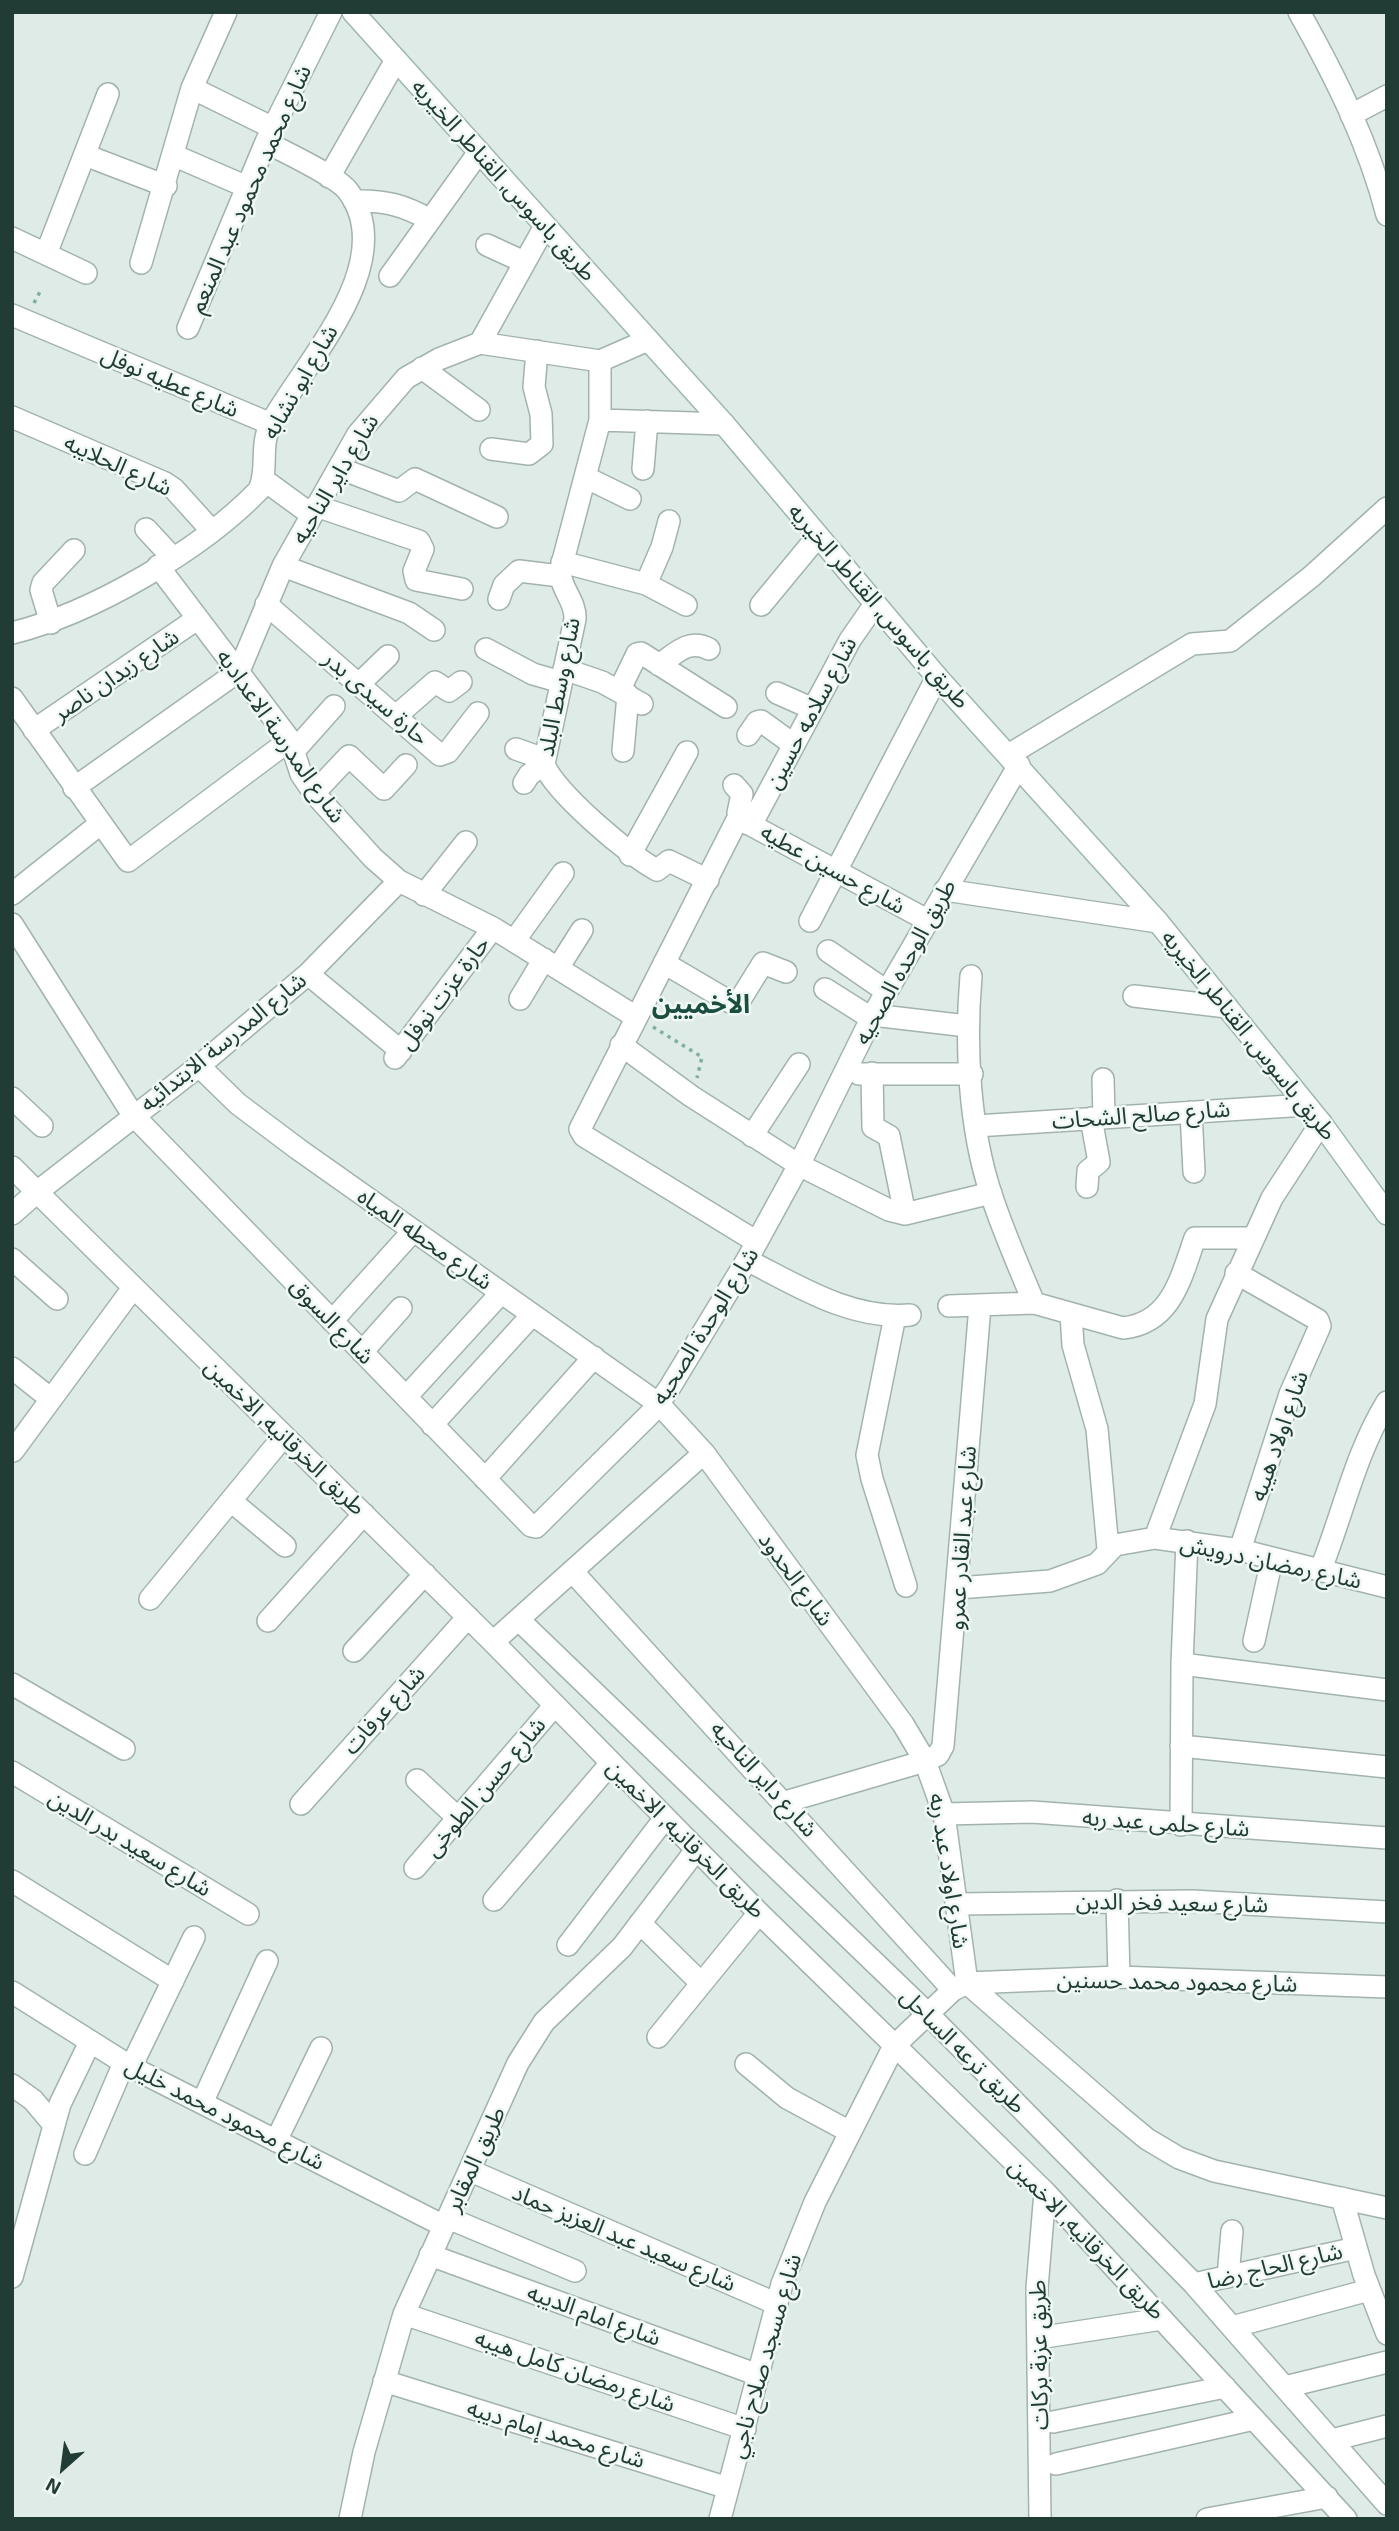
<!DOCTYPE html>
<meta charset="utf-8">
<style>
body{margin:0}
#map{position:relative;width:1399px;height:2531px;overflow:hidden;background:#dfebe6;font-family:"Exo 2",sans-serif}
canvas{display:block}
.frame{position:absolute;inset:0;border:14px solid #203c34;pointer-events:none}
.north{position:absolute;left:28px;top:2433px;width:70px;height:70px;-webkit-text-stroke:5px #f0f8f4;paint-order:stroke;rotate:208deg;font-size:19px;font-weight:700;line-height:28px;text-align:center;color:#203c34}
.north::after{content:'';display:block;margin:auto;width:24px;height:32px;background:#203c34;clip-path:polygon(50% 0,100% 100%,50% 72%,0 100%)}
</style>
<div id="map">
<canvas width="1399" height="2531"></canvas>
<div class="frame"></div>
<div class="north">N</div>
</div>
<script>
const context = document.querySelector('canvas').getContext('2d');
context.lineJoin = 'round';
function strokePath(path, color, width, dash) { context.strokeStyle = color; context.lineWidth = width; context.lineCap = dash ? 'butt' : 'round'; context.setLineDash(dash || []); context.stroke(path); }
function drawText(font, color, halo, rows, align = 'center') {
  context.font = font + ' "Exo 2","Noto Sans Arabic",sans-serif'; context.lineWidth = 5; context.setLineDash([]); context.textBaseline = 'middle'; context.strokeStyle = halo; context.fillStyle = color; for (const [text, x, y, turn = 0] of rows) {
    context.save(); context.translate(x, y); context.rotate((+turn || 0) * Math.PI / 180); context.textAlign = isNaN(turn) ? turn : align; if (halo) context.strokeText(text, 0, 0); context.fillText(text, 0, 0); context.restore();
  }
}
const street = new Path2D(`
 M1299 12C1335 76 1369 144 1387 215
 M192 88 273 128
 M1351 115 1387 96
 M85 155 166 186
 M173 155 247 187
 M329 177 396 60
 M354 201C384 200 404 205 430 220
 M12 238 86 273
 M487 245 524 262
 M46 254 108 94
 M141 263 192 88 226 12
 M390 276 479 152
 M12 315 271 424
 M188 328 266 142 331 12
 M480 343 600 361 648 340
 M600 361V420L560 572C561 590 576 601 575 619L544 764C553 791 631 857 657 870L669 861 708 880
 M422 368 479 410
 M12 417 165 483 174 489 211 530
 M600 420 724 424
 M491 449 529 454 542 444 541 414 534 387 537 351
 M339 468 399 491 415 479 497 517
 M643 469 647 421
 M585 477 630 499
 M264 480 312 515
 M316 506 419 541 423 549 414 571 416 580 462 589
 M146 529 172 557
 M562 562 646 584 686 605
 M158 566 290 740 301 774 314 793 373 858 399 881 493 928 636 1017
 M283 566 409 613 434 630
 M646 584 662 547 669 521
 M499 599 504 585 519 571 560 576
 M266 604 440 755 448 752 478 713
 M761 605 818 536
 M51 623 41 590 43 583 74 550
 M12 633C93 613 201 550 259 490 269 469 259 446 271 423 305 362 401 262 348 191 337 176 284 152 266 142
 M486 649 533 674 561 682
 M659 665C675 654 689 638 709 649
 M564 669 602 682 642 704
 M359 684 388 656
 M619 691 637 654 641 653 726 707
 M777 693 813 709
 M12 698 128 861 290 740
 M396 716 435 682 449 691 461 682
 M34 730 197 619
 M748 735 757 722 761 721 794 745
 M516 749 544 759
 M623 751 628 695
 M293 752 334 706
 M1010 754 1192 644 1230 641 1312 576 1387 508
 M524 783 529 775 544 764
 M734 785 742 794 738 813 742 820
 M74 788 239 671 283 566 358 434 406 378 439 359 480 343 545 226
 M314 793 349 756 384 789 406 765
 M751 825 850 640 875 604
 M630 855 687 752
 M945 890 1158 922
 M12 894 100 824
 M424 895 466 842
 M810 921 937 677
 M12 924 133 1115 531 1526 536 1527 654 1410 670 1387 747 1260 799 1165 873 1015 1019 765
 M514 941 563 873
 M828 951 886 991
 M664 963 732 1003 740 1000 763 963 786 972
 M558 968 582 930
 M308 974 401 1051
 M971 976C965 1044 969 1128 991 1194 1003 1231 1019 1267 1034 1303
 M825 989 871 1018
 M1134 996 1227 1007
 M520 999 544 959
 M873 1015 967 1026
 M621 1045 691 1096 799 1165 889 1210 905 1214 991 1193
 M395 1058 493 928
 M199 1066 238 1104 298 1149 659 1404 704 1453 903 1724 925 1761 944 1814 967 1983
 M872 1073 873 1127 889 1136 905 1214
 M859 1074H972
 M1103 1079 1104 1117
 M12 1098 42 1126
 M1191 1112 1194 1172
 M976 1126 1306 1105
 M752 1136 799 1064
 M12 1167 37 1192 199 1066 308 974 399 881
 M1087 1187 1088 1171 1099 1162 1091 1118
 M12 1214 37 1192 493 1642 759 1913 1045 2192 1346 2519
 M757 1242 584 1136 580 1129 736 822 738 820 751 825 927 920
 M12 1259 57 1299
 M747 1260C798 1286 851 1320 910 1315
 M1236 1273 1318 1320 1320 1326 1290 1394 1240 1550
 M949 1306 1034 1303 1123 1328C1172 1323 1181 1277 1195 1238H1252
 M1071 1314 1073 1345 1097 1429 1108 1549
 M895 1316 867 1455 872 1479 906 1586
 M332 1321 413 1231
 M362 1352 401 1308
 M12 1368 51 1399
 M406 1397 501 1293
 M432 1425 532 1315
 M13 1451 133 1288
 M485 1479 594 1357
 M231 1501 285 1546
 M1155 1538 1205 1404 1217 1319 1272 1198 1321 1123
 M572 1571 953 1990
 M1320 1571C1343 1514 1355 1454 1387 1402
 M958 1588 1050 1581 1097 1564 1115 1545 1155 1538 1240 1550 1387 1587
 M150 1599 283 1437
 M519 1620 928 2014 1194 2284 1387 2504
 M268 1621 364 1514
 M1254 1641 1272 1559
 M493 1642 704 1453
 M354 1651 425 1574
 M1182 1664 1387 1690
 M12 1684 124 1749
 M1181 1746 1387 1767
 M12 1772 248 1914
 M417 1780 458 1818
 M785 1802 925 1761 938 1755 943 1746 980 1306
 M301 1804 468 1617
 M944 1814 1032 1812 1387 1838
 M1181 1825 1182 1664 1187 1541
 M415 1868 555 1705
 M12 1881 173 1981
 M494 1900 611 1763
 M1117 1900 1119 1977
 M958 1904 1192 1901 1387 1912
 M640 1923 701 1983
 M568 1945 665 1818
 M967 1983 1118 2115 1147 2139 1179 2158 1214 2171 1387 2208
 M12 1992 131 2067 444 2226
 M658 2037 759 1913
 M746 2064 787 2098 850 2132
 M131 2067 194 1937
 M12 2085 33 2100 54 2125
 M202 2103 267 1961
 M276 2141 321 2048
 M85 2154 124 2063
 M471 2171 777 2304
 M1342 2198 1364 2275 1387 2334
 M448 2218 575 2271
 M430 2255 758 2375
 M12 2277 60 2104 90 2042
 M1228 2277 1232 2231
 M1194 2284 1356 2248
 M404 2314 745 2429
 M1232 2327 1369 2290
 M1038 2338 1162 2319
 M384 2381 728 2488
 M1285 2387 1387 2362
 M1053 2422 1225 2387
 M1332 2440 1387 2426
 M1056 2464 1254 2419
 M350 2519 364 2452 404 2314 518 2063 544 2022 622 1947 696 1850
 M720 2519 782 2284 815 2202 894 2046 953 1990 967 1983 1119 1977 1387 1987
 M1040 2519 1037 2288 1045 2192
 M1207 2519 1327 2497`);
const secondary = new Path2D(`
 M353 12 724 424 937 677 1158 922 1321 1123 1387 1214`);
strokePath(street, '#a2b3ad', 24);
strokePath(secondary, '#9eb7ae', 24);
strokePath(new Path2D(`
 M34 303 42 288
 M653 1027 702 1057 697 1078`), '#7eb09f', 3.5, [3.5, 5]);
strokePath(street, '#fff', 21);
strokePath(secondary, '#fff', 21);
drawText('23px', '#203c34', '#f0f8f4', [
 ["طريق باسوس, القناطر الخيريه",504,180,48],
 ["شارع محمد محمود عبد المنعم",250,189,-66],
 ["شارع عطيه نوفل",170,382,23],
 ["شارع ابو نشابه",300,382,-60],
 ["شارع الحلايبه",118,465,25],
 ["شارع داير الناحيه",335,479,-59],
 ["طريق باسوس, القناطر الخيريه",879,606,49],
 ["شارع زيدان ناصر",116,675,-34],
 ["شارع وسط البلد",559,687,-79],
 ["حارة سيدى بدر",376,698,41],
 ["شارع سلامه حسين",811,713,-62],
 ["شارع المدرسة الاعداديه",281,736,55],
 ["شارع حسين عطيه",833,869,29],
 ["طريق الوحده الصحيه",905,962,-61],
 ["حارة عزت نوفل",444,993,-53],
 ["طريق باسوس, القناطر الخيريه",1249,1035,51],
 ["شارع المدرسة الابتدائيه",223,1042,-39],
 ["شارع صالح الشحات",1141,1115,-4],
 ["شارع محطه المياه",425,1239,35],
 ["شارع السوق",332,1321,46],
 ["شارع الوحدة الصحيه",705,1326,-58],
 ["شارع اولاد هيبه",1279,1436,-71],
 ["طريق الخرقانيه, الاخمين",285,1437,44],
 ["شارع عبد القادر عمرو",962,1538,-86],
 ["شارع رمضان درويش",1271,1562,12],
 ["شارع الحدود",796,1579,54],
 ["شارع عرفات",384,1710,-48],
 ["شارع داير الناحيه",764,1779,48],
 ["شارع حسن الطوخى",485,1787,-50],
 ["شارع حلمى عبد ربه",1166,1823,4],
 ["طريق الخرقانيه, الاخمين",686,1839,45],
 ["شارع سعيد بدر الدين",130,1843,31],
 ["شارع اولاد عبد ربه",949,1871,81],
 ["شارع سعيد فخر الدين",1172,1903,1],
 ["شارع محمود محمد حسنين",1177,1982,1],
 ["طريق ترعه الساحل",963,2051,45],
 ["شارع محمود محمد خليل",225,2114,27],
 ["طريق المقابر",475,2159,-65],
 ["شارع سعيد عبد العزيز حماد",624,2238,23],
 ["طريق الخرقانيه, الاخمين",1087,2239,46],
 ["شارع الحاج رضا",1275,2266,-13],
 ["شارع امام الديبه",594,2315,20],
 ["طريق عزبة بركات",1039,2355,-91],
 ["شارع مسجد صلاح ناجي",765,2356,-74],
 ["شارع رمضان كامل هيبه",575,2371,19],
 ["شارع محمد إمام ديبه",556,2434,17]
]);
drawText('bold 26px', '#1b4e41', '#f0f8f4', [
 ["الأخميين",701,1004]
]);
</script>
